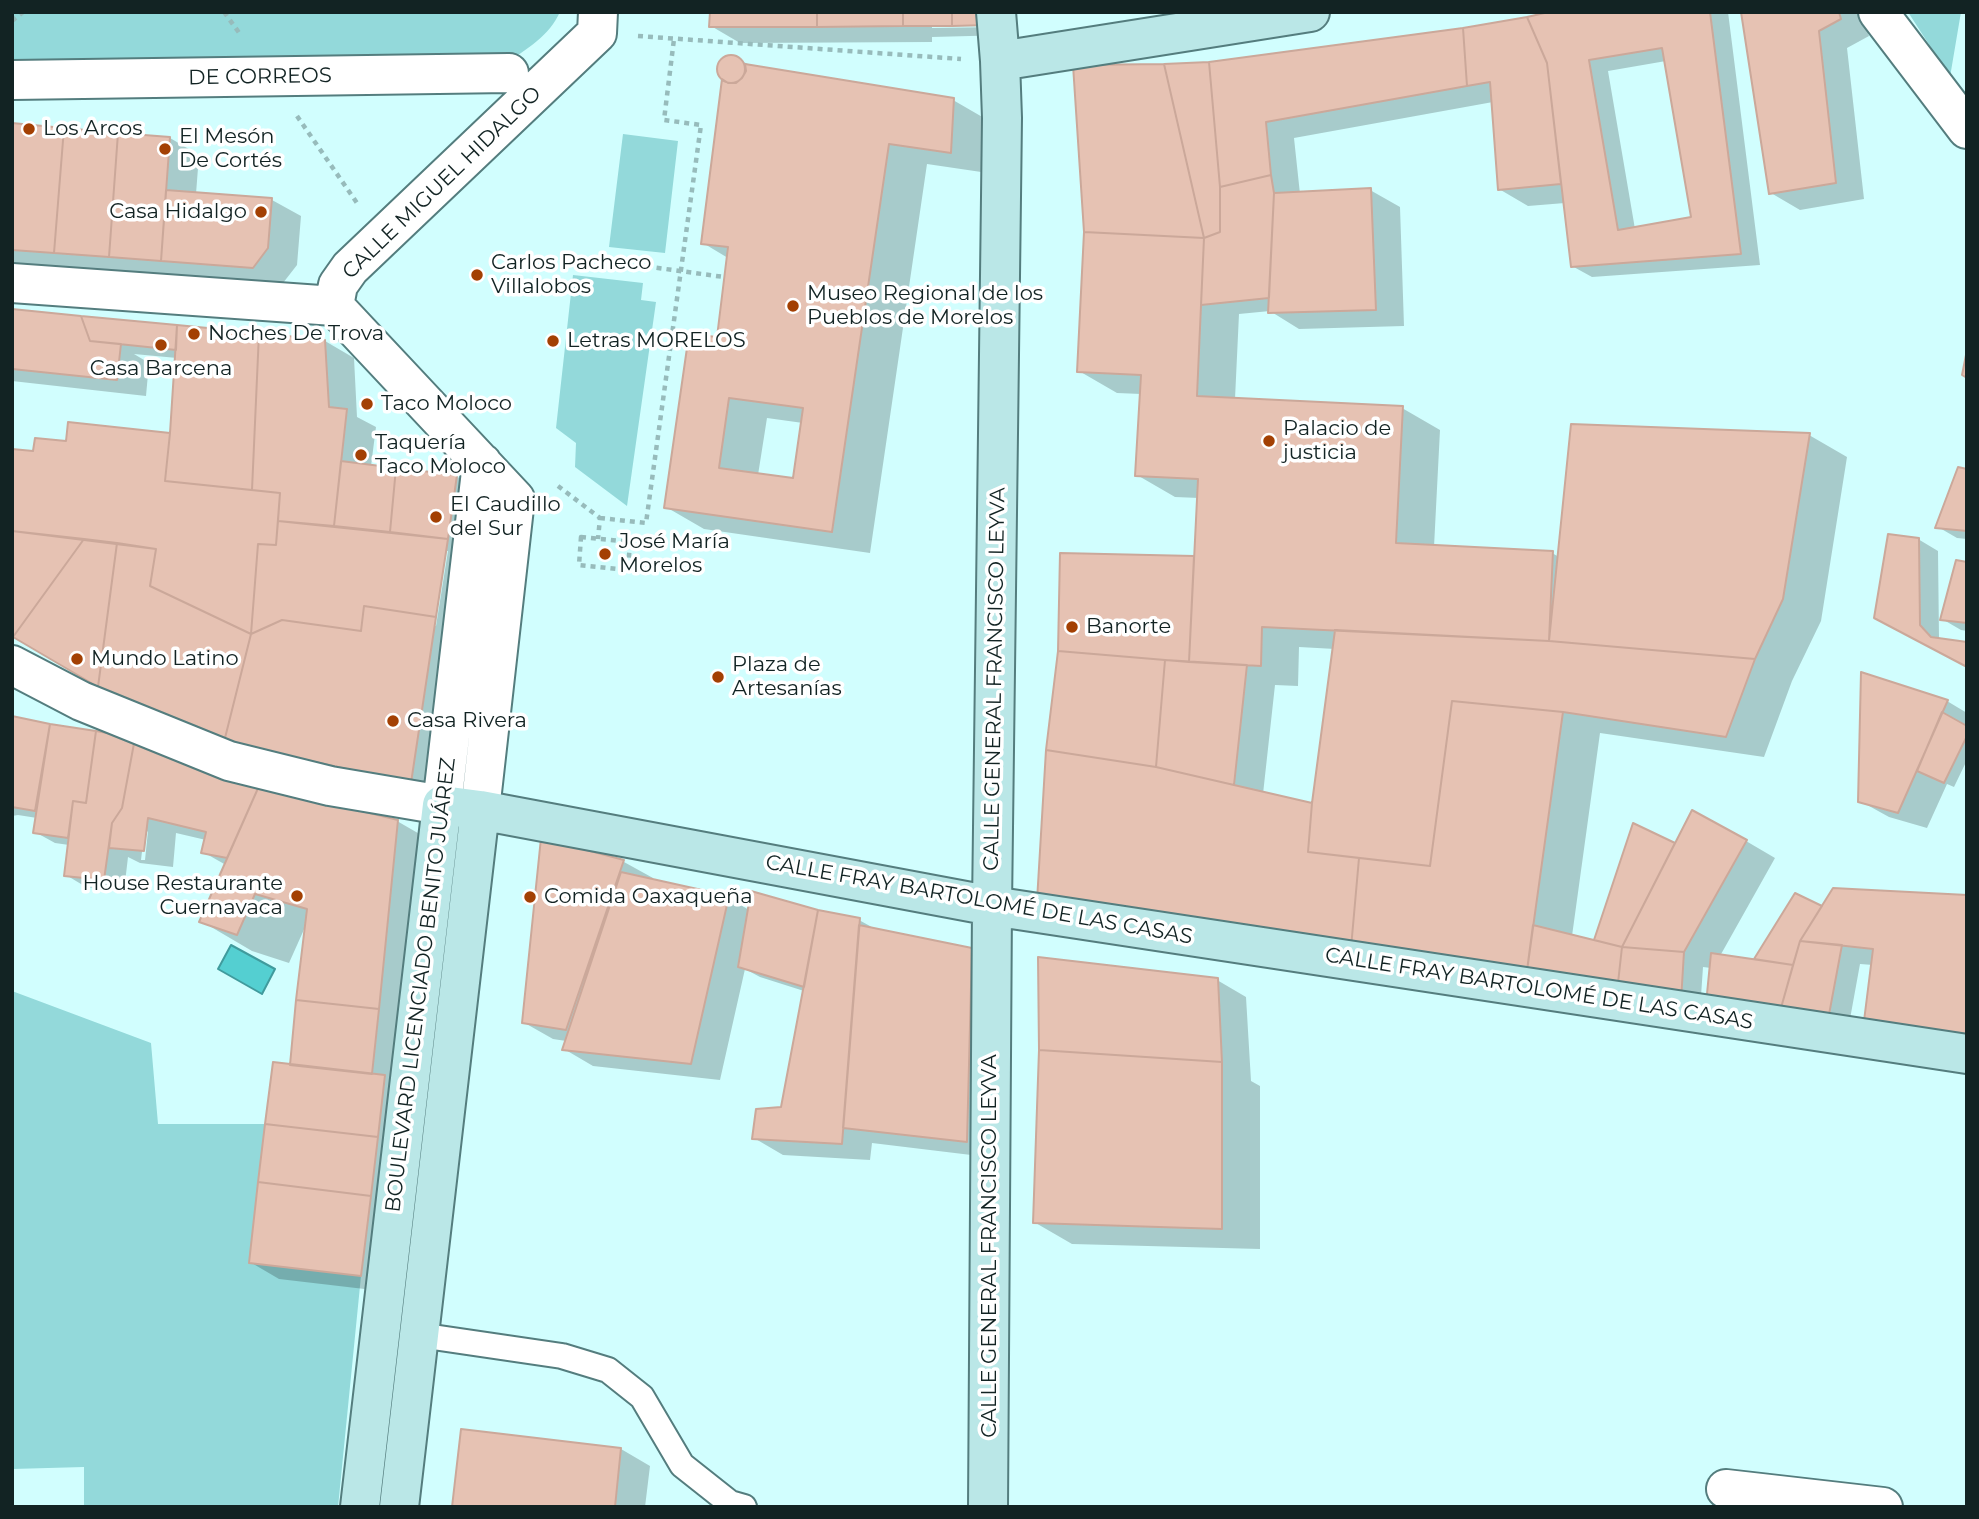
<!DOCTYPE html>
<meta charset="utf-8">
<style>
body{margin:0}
#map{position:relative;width:1979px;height:1519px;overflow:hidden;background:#d1fefe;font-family:Montserrat,sans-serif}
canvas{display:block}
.frame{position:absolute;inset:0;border:14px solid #122323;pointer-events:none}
</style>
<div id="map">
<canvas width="1979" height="1519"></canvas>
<div class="frame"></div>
</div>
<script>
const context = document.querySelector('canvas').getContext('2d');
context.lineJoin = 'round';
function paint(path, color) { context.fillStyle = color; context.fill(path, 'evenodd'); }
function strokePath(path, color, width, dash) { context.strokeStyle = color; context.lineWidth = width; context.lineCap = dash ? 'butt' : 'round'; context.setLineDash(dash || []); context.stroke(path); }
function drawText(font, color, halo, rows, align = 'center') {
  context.font = font + ' Montserrat,sans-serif'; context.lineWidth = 7; context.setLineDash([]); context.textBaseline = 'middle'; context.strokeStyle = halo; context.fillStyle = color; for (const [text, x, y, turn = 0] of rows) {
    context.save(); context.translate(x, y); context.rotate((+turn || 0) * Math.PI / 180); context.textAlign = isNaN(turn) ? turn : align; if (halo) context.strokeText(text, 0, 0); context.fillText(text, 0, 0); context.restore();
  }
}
paint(new Path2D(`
 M12 12H560C549 36 527 49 506 63L12 70Z
 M1908 12H1961L1950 77Z
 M623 134 678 141 665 253 609 247Z
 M573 275 643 283 641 300 656 302 627 506 575 467 576 443 556 428Z
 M12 991 151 1043 158 1124H265L249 1263 361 1276 338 1507H84V1467L12 1469Z`), '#93d9da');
const water = new Path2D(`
 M231 945 275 969 262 994 218 969Z`);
paint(water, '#54cfd1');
strokePath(water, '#409b9d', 2);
paint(new Path2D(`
 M1007 12 1009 35 932 37V42L740 43 711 26ZM998 23 999 27 932 28V24Z
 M1558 12H1728L1760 265 1592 277 1572 266 1565 203 1528 206 1499 189 1493 102 1294 138 1300 194 1370 190 1400 207 1404 326 1299 329 1270 311 1239 314 1235 399 1402 408 1440 430 1434 547 1552 553 1559 557 1809 435 1847 457 1821 621 1792 681 1764 757 1600 733 1572 936 1595 942 1634 825 1674 844 1746 841 1775 858 1720 956 1755 961 1796 895 1823 908 1967 897 1873 965 1860 964 1848 1030 1728 1014 1711 968 1703 967 1700 1011 1048 750 1060 652 1062 555 1196 560 1199 498 1175 497 1137 475 1141 394 1117 393 1079 371 1209 63 1464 30ZM1666 61 1693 219 1635 229 1608 71ZM1299 647 1335 649 1314 805 1263 794 1275 685 1298 686Z
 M1742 12H1862L1869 36 1847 48 1864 199 1800 210 1771 193Z
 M727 57H733L750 65 953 100 991 122 988 173 927 164 870 553 704 529 666 507 718 339 728 258 703 243 724 79 720 73 719 66 721 61ZM767 418 803 423 794 480 758 475Z
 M12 125 170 138 199 155 196 194 272 200 301 216 297 265 283 283 12 263Z
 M12 311 325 341 354 358 357 417 376 427 371 466 456 476 476 488 449 803 263 763 35 453 67 443 172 435 177 358 134 354 149 363 146 396 12 381ZM444 551H448L436 626 433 625Z
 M1967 471V539L1957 538 1938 527Z
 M1918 539 1938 551 1939 638 1967 666 1896 629Z
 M1967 563V631L1961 630 1942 619Z
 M1947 701 1967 713V760L1954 787 1947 784 1927 828 1889 817 1860 801Z
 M12 718 50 726 258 788 397 821 449 851 390 1292 279 1279 250 1262 291 1067 306 925 289 963 252 951 201 921 226 865 203 852 206 840 176 833 173 867 140 863 128 857 124 891 86 887 66 875 69 845 55 843 35 832 37 818 18 815 12 816ZM148 831 145 860H141L144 835Z
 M543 841 624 862 653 878 652 881 729 898 749 910 817 912 859 920 879 931 972 950 1001 967 996 1158 872 1143 870 1160 783 1155 754 1138 782 1109 804 991 760 977 745 969 720 1080 593 1066 564 1049 566 1041 553 1039 523 1022Z
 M1217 980 1246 997 1251 1081 1260 1086V1249L1072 1244 1034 1222Z
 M462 1431 621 1449 650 1466 645 1507H454Z`), '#0003');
const building = new Path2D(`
 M710 12H817V27H709Z
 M817 12H903V26L817 27Z
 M903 12H952V26H903Z
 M952 12H989L990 25 952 26Z
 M1549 12H1710L1741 254 1571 267 1547 63 1527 17ZM1662 48 1691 217 1618 230 1589 60Z
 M1741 12H1839L1841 19 1819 31 1836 183 1769 194Z
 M1527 17 1547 63 1561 184 1498 190 1490 82 1467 86 1463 28Z
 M1463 28 1467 86 1266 122 1271 175 1220 187 1209 62Z
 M717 69a14 14 0 1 1 28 0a14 14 0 1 1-28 0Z
 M1209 62 1220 187V232L1204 238 1164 64Z
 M745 64 954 98 951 153 889 144 832 532 664 508 689 334 717 337 728 247 701 244 722 79 728 83H736L742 78 746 71ZM729 398 803 408 793 478 719 468Z
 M1164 64 1204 238 1084 232 1073 65Z
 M12 123 64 128 54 253 12 250Z
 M64 128 118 133 109 257 54 253Z
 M118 133 170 137 161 261 109 257Z
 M1271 175 1274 193 1269 298 1201 305 1204 238 1220 232V187Z
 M1371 188 1376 310 1268 313 1274 193Z
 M166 190 272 198 268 248 253 268 161 261Z
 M1084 232 1204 238 1197 396 1403 406 1396 543 1553 551 1549 641 1262 627 1261 666 1189 662 1198 479 1135 476 1141 375 1077 372Z
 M12 309 81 316 90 341 121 344 117 380 12 369Z
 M81 316 177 325 176 350 90 341Z
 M177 325 259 333 252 490 165 481 170 433Z
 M259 333 325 340 329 407 347 409 334 526 278 521 280 493 252 490Z
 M1967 350V378L1962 375Z
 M68 422 170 433 165 481 280 493 276 545 258 544 251 634 150 586 156 549 12 531V449L33 451 35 438 66 441Z
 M1571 424 1810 433 1783 599 1755 659 1549 641Z
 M341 461 396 468 390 532 334 526Z
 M1958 467 1967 469V531L1935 528Z
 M396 468 457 475 448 539 390 532Z
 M278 521 448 539 436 617 364 606 361 631 282 620 251 634 258 544 276 545Z
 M12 531 84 539 13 637H12Z
 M1888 534 1919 538 1920 625 1931 637 1967 642V667L1874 618Z
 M84 539 117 543 98 687 13 637Z
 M117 543 156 549 150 586 251 634 224 742 98 687Z
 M1060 553 1194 556 1189 662 1058 651Z
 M1956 560 1967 562V623L1940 620Z
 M364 606 436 617 411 783 224 742 251 634 282 620 361 631Z
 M1335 630 1549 641 1755 659 1726 737 1563 712 1452 701 1430 866 1308 852 1312 803Z
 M1058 651 1165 660 1156 767 1046 750Z
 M1165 660 1247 665 1234 785 1156 767Z
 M1861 672 1948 700 1898 813 1858 802Z
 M1452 701 1563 712 1526 978 1351 948 1359 858 1430 866Z
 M1942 712 1967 726V736L1944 783 1917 771Z
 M12 716 50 724 35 811 12 807Z
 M50 724 96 731 86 803 73 801 68 838 33 833Z
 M96 731 135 738 122 808 112 823 104 880 64 876 73 801 86 803Z
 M135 738 259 786 227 858 201 853 206 832 148 818 144 851 109 848 112 823 122 808Z
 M1046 750 1156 767 1312 803 1308 852 1359 858 1351 948 1037 901Z
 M259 786 398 820 379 1009 296 1000 307 909 255 894 237 935 199 922Z
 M1692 810 1747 840 1684 952 1622 947Z
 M1633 823 1675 843 1622 947 1594 940Z
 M541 838 624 860 566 1030 522 1023Z
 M621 872 729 896 691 1064 562 1050Z
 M1833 888 1967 895V1044L1863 1029 1873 949 1800 941Z
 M751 891 818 910 804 987 738 967Z
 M1795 893 1822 906 1800 941 1793 965 1754 959Z
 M818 910 860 918 842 1144 752 1139 756 1109 781 1107Z
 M859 925 972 948 967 1142 843 1128Z
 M1533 925 1622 947 1617 992 1526 978Z
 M1800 941 1842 945 1828 1020 1779 1015Z
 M1622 947 1684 952 1681 1001 1617 992Z
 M1711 953 1793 965 1779 1015 1706 1004Z
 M1038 957 1218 978 1222 1062 1039 1050Z
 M296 1000 379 1009 372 1074 290 1065Z
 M1039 1050 1222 1062V1229L1033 1223Z
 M273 1062 385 1075 378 1137 265 1124Z
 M265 1124 378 1137 371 1196 258 1182Z
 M258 1182 371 1196 361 1276 249 1263Z
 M461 1429 621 1448 615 1507H452Z`);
paint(building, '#e6c2b3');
strokePath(building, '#cba89a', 2);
const lane = new Path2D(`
 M419 1335 562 1356 608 1370 642 1397 682 1465 730 1503 744 1507`);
const street = new Path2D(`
 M1878 12 1967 129
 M12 80 509 73
 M12 283 334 306
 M334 306 515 499 480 810
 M334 306 338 285 350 268 597 33 598 12
 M12 665 81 701 229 761 330 786 442 805 482 463
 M1726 1489 1883 1507`);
const secondary = new Path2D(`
 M1000 61 1310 12
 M360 1507 442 805 480 810 992 906 1967 1054
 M399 1507 480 810
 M988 1507 992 906 1002 118 1000 61 996 12`);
strokePath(lane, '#547d7e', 28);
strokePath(street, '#547d7e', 42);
strokePath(secondary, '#547d7e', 42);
strokePath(new Path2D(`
 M224 12 240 34
 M12 21 23 12
 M638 36 961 59
 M297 116 357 203
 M607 261 724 277
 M558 486 600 518 598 539
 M600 518 646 523 701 125 664 120 674 39
 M581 537 630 542 628 570 579 565Z`), '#97bbbb', 4.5, [5, 5]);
strokePath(lane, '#fff', 24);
strokePath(street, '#fff', 38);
strokePath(secondary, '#bae7e7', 38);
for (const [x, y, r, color] of [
 [29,129,7,"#a34003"],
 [165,149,7,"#a34003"],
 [261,212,7,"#a34003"],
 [477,275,7,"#a34003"],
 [793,306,7,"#a34003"],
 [194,334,7,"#a34003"],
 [553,341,7,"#a34003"],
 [161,345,7,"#a34003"],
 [367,404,7,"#a34003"],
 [1269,441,7,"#a34003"],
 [361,455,7,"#a34003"],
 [436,517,7,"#a34003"],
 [605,554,7,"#a34003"],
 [1072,627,7,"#a34003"],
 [77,659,7,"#a34003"],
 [718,677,7,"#a34003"],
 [393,721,7,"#a34003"],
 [297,896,7,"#a34003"],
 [530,897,7,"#a34003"]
]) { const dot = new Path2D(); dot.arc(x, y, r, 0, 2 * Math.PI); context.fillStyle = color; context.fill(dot); strokePath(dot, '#fff', 2.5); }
drawText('21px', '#122323', '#fff', [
 ["DE CORREOS",260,77,-1],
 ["CALLE MIGUEL HIDALGO",442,183,-44],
 ["CALLE GENERAL FRANCISCO LEYVA",995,679,-89],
 ["CALLE FRAY BARTOLOMÉ DE LAS CASAS",979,900,10],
 ["BOULEVARD LICENCIADO BENITO JUÁREZ",421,985,-83],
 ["CALLE FRAY BARTOLOMÉ DE LAS CASAS",1539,989,9],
 ["CALLE GENERAL FRANCISCO LEYVA",990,1246,-90]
]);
drawText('21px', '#122323', '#fff', [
 ["Los Arcos",43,129],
 ["El Mesón",179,137],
 ["De Cortés",179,161],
 ["Casa Hidalgo",247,212,"right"],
 ["Carlos Pacheco",491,263],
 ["Villalobos",491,287],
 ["Museo Regional de los",807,294],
 ["Pueblos de Morelos",807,318],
 ["Noches De Trova",208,334],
 ["Letras MORELOS",567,341],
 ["Casa Barcena",161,369,"center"],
 ["Taco Moloco",381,404],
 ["Palacio de",1283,429],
 ["justicia",1283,453],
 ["Taquería",375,443],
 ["Taco Moloco",375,467],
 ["El Caudillo",450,505],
 ["del Sur",450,529],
 ["José María",619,542],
 ["Morelos",619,566],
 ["Banorte",1086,627],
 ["Mundo Latino",91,659],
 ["Plaza de",732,665],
 ["Artesanías",732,689],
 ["Casa Rivera",407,721],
 ["House Restaurante",283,884,"right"],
 ["Cuernavaca",283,908,"right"],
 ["Comida Oaxaqueña",544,897]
], 'left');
</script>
